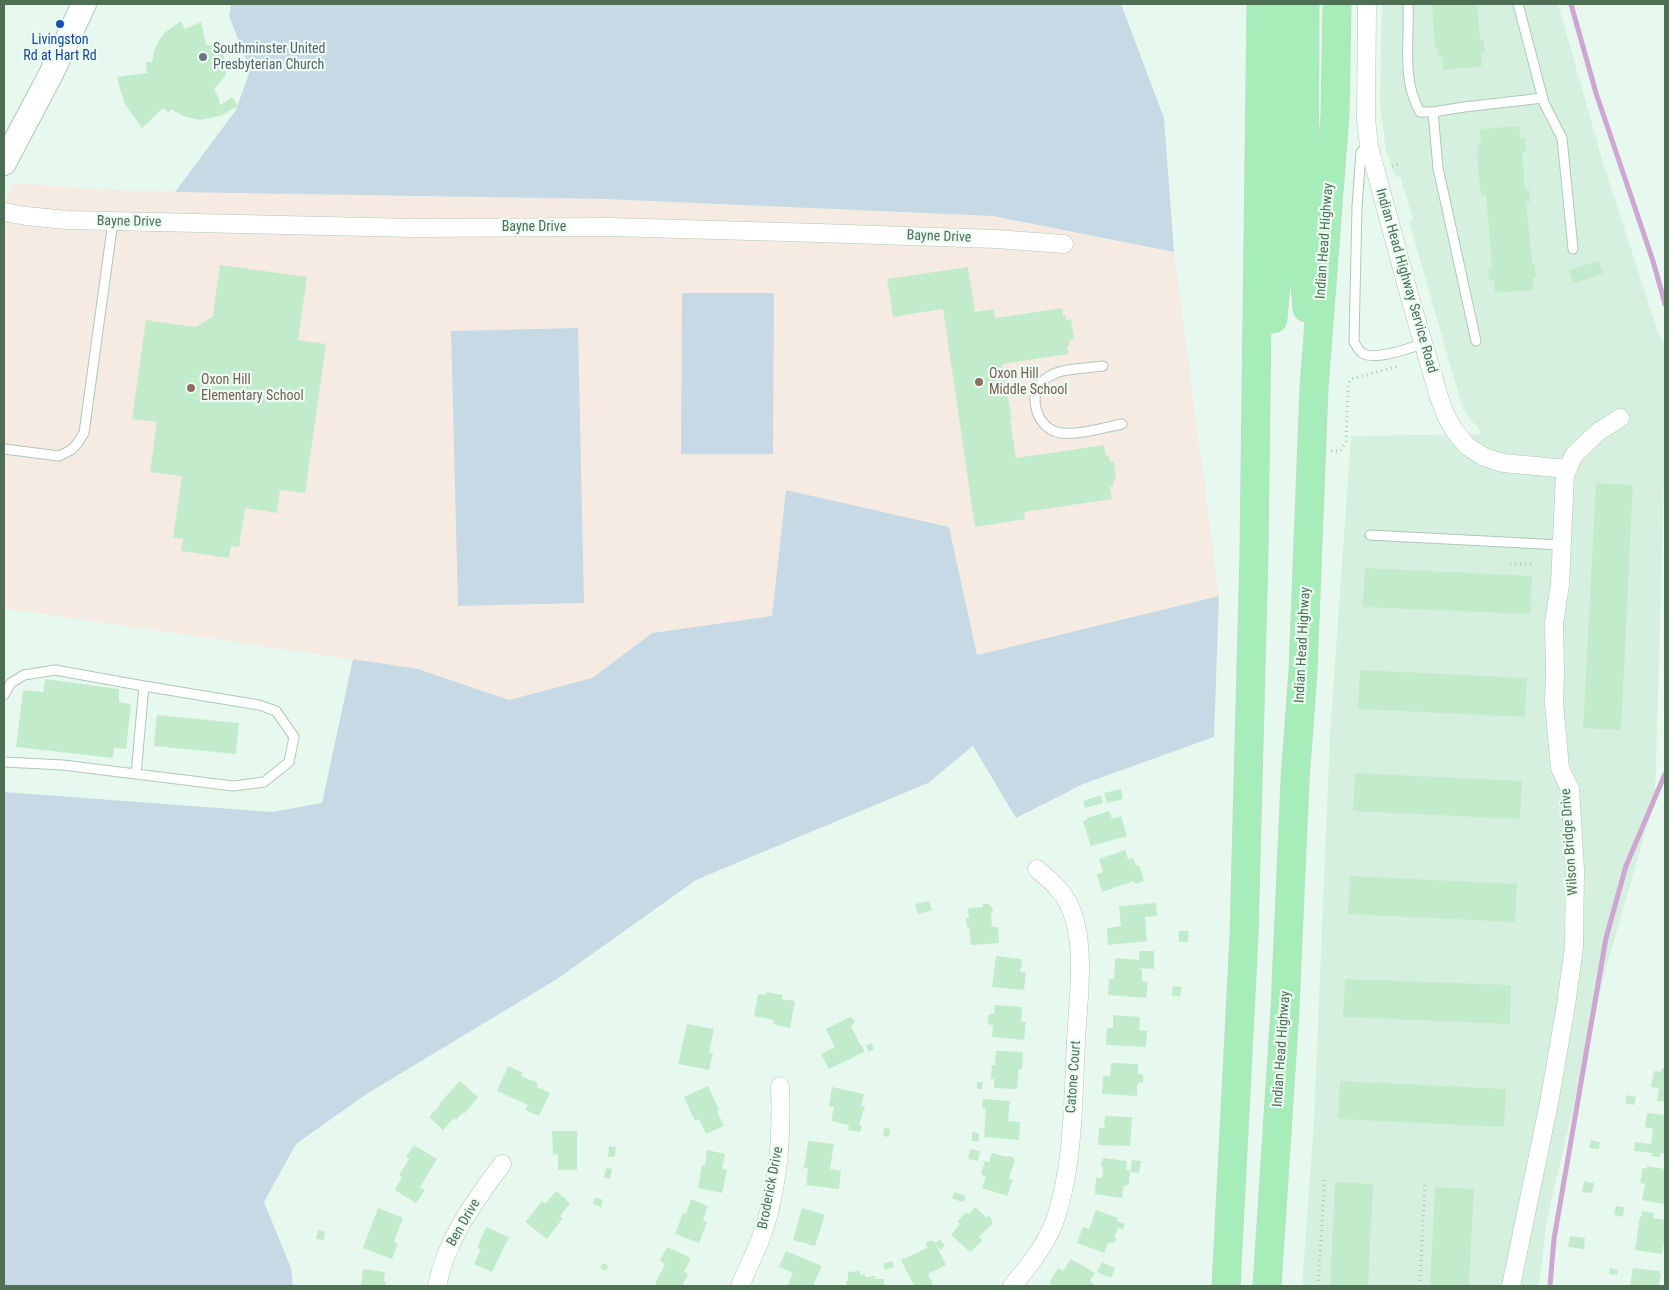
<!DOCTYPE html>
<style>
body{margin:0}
#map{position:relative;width:1669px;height:1290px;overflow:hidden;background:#e7f9ee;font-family:"Roboto Condensed",sans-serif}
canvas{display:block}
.frame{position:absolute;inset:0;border:5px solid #4e6f54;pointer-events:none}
</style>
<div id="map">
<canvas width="1669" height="1290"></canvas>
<div class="frame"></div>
</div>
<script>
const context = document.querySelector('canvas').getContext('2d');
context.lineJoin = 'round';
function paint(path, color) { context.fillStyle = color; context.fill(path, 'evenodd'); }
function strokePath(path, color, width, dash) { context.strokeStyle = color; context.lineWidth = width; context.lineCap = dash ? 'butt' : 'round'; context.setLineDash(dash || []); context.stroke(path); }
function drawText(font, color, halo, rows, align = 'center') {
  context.font = font + ' "Roboto Condensed",sans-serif'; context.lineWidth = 4.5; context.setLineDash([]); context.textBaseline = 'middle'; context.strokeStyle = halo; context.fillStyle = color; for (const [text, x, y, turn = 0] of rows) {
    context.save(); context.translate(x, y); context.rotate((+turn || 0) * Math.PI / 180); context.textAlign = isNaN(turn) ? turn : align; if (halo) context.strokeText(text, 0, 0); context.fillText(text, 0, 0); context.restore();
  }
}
paint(new Path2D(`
 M1382 4H1558L1604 166 1659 335 1665 345V444L1655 798 1604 976 1547 1219 1539 1286H1302L1314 1122 1330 734 1351 436 1482 434 1463 409 1409 221 1413 220 1400 176 1396 178 1386 151 1380 103Z`), '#d6f0df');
paint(new Path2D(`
 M13 183 112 190 604 199 993 216 1174 252 1219 596 977 655 949 527 786 490 772 616 652 633 592 678 509 700 418 669 4 608V202Z`), '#f6ebe3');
paint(new Path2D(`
 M231 4H1121L1164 118 1174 252 993 216 604 199 175 192 236 110 250 70 229 16Z
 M682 293H774L773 454H681Z
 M578 328 584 603 458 606 451 331Z
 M786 490 949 527 977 655 1219 596 1214 737 1083 784 1016 818 973 746 928 783 696 880 557 979 365 1095 296 1144 264 1202 291 1268 293 1286H4V792L272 812 322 803 353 659 418 669 509 700 592 678 652 633 772 616Z`), '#c7d9e5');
strokePath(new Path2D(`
 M1571 4 1596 93 1653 261 1665 304
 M1550 1286 1554 1239 1606 938 1626 866 1665 774`), '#cfa5d1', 5);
paint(new Path2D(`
 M1438 4H1477L1480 40H1484L1485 53H1481L1482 66 1443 70 1442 57H1438L1437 46 1435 47 1432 5Z
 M181 21 185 29 201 22 206 45H212L224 56 226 75 214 89 219 99 220 105 232 97 238 106 220 116 199 120 183 116 171 109 169 113 163 108 142 128 125 104 121 93 117 77 147 73 146 62H152L154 51 159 41 164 33Z
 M1519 126 1521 139 1525 138 1526 152H1522L1525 189H1529L1530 202H1526L1532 264H1535L1536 277 1533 278 1534 290 1495 293 1494 280 1489 281 1488 268H1492L1486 195 1481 196 1477 153H1478L1477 143H1481L1480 129Z
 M1599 261 1603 274 1573 283 1569 270Z
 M220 265 307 277 298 340 326 344 305 493 280 490 277 513 245 508 239 547 231 546 229 558 181 551 183 539 173 538 182 476 150 472 157 422 132 419 146 320 196 327 212 317 215 314H213Z
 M968 267 975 312 994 309 995 318 1062 308 1063 316 1066 315V320L1071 319 1074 339 1069 340 1070 345 1067 346 1068 354 1002 364 1012 420H1010L1016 458 1104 445 1106 456H1109L1110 462 1114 461 1116 480 1113 481V486L1110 487 1112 499 1024 512 1025 519 975 527 943 309 893 317 887 279Z
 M1596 483 1633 485 1621 730 1583 728Z
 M1365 568 1532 576 1530 614 1363 607Z
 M1360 670 1527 678 1525 717 1358 709Z
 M45 679 119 689V702L131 704 126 749 114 748 113 758 16 747 23 690 43 692Z
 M157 715 239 723 236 754 154 746Z
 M1355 773 1522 781 1520 819 1353 811Z
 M1121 789 1123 799 1107 803 1104 793Z
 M1101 795 1103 803 1085 808 1083 801Z
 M1109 811 1112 819 1121 816 1127 836 1091 846 1083 821 1087 820V818Z
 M1125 850 1128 859 1131 858 1134 859 1136 866 1139 865 1144 881 1135 884 1134 881 1102 892 1097 874 1103 872 1099 859Z
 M1350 876 1517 884 1515 922 1348 914Z
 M929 901 932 910 918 914 915 904Z
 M1156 903 1157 916 1145 917 1147 941 1108 945 1107 928 1121 926 1119 906Z
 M982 904H988L992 907 993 912 991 914 992 927H998L999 943 971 945 969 927H967L966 918H969L968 908 983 907Z
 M1179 931H1189L1188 942H1179Z
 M1139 951H1154V969L1138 968 1142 970V981L1148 982 1146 998 1108 995 1109 979H1114L1115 960 1116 958 1139 960Z
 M996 956 1021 959 1022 963 1020 972 1026 973 1024 990 992 987Z
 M1345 979 1511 985 1510 1024 1343 1017Z
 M1173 986 1182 987 1180 997 1172 995Z
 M767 992 782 995V999L795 1001 790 1028 773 1024 774 1020 754 1016 758 994 766 995Z
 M995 1005 1022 1007 1021 1022H1026L1024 1040 992 1037 993 1025H990L988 1022V1016L990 1014H994Z
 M1113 1015 1140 1017 1139 1030 1147 1031 1146 1047 1106 1045 1107 1028H1113Z
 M850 1017 853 1018 855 1022 851 1026 860 1044 863 1047 864 1052 829 1069 821 1054 835 1047 826 1029Z
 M687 1024 714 1029 709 1053H713L709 1070 678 1064Z
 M871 1043 874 1049 869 1052 866 1046Z
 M996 1051 1023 1052 1022 1069H1019L1017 1089 994 1088V1079H991L992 1065H995Z
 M1111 1063 1138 1064V1073L1143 1075V1082L1137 1084V1096L1102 1094 1103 1076H1110Z
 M508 1066 523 1073 521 1076 538 1083 537 1087 550 1093 539 1116 525 1110 528 1105 497 1091Z
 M1662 1068H1665V1102L1657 1101 1659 1088 1651 1087 1654 1071 1661 1072Z
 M460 1081 478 1097 464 1114 463 1112 456 1120 454 1118 443 1130 429 1117 440 1105 439 1104Z
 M1340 1081 1506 1089 1504 1127 1338 1119Z
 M977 1082H983L982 1089H977Z
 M708 1086 719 1110 717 1111 724 1126 706 1134 699 1119 695 1121 684 1097Z
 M832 1087 864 1094 861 1106H865L859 1125 862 1126 860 1132 848 1130 849 1125 831 1121 834 1107 829 1106Z
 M1627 1095 1636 1097 1634 1105 1625 1103Z
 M983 1099 1010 1101 1008 1121 1020 1122 1019 1140 984 1137 986 1109 982 1108Z
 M1647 1113 1665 1115V1154L1660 1153V1157L1651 1156 1652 1153 1634 1151 1635 1142 1651 1144 1653 1129 1645 1127Z
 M1106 1116 1132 1117 1130 1146 1098 1145 1099 1128H1105L1104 1120Z
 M884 1128 890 1129 889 1137 883 1136Z
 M552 1131H577V1170H558V1154L553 1155Z
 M972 1132 979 1133V1141H972Z
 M1591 1140 1600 1142 1599 1149 1589 1148Z
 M808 1141 834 1144 830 1169 841 1171 839 1189 806 1185 808 1168H804Z
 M414 1145 437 1159 420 1187 425 1190 416 1203 395 1190 402 1177 399 1175 409 1159 406 1157Z
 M609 1146 616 1147 615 1157H608Z
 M970 1149 980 1151 978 1161 968 1159Z
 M707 1150 725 1154 722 1169 727 1170 722 1193 698 1188 702 1165 705 1166Z
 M992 1153 1006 1157 1008 1156 1013 1157 1015 1162 1012 1168 1009 1179 1013 1180 1007 1196 982 1188 986 1177 983 1176 981 1172 985 1161 990 1162V1160L989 1159Z
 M1104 1158 1127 1161 1126 1170 1130 1171 1129 1184 1123 1187 1122 1198 1095 1194 1096 1177 1102 1178 1103 1167 1101 1166 1102 1160Z
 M1132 1160 1141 1161 1139 1173 1130 1172Z
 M1647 1166 1665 1169V1204L1642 1200 1645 1184 1640 1183 1643 1168 1647 1169Z
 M606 1168 612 1169 610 1179 604 1177Z
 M1584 1181 1594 1183 1592 1193 1582 1192Z
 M1335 1182 1373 1184 1368 1286H1330Z
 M1435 1187 1474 1189 1469 1286H1430Z
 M556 1191 570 1203 560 1216 563 1218 547 1239 525 1222 542 1201 545 1204Z
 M954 1192 966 1196 964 1202 952 1199Z
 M595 1197 603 1200 601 1207 593 1204Z
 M691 1199 708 1206 703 1220 707 1222 699 1243 675 1234 683 1213 686 1214Z
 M1616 1206 1624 1207 1623 1217 1614 1215Z
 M975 1207 986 1217 989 1216 992 1220V1224L979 1237 983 1240 970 1252 951 1235 960 1224 957 1222 966 1212 969 1214Z
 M378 1208 403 1218 394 1242 398 1244 392 1259 363 1248Z
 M802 1208 825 1215 815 1246 793 1240Z
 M1096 1210 1118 1218 1117 1221 1125 1224 1123 1229 1118 1228 1114 1238H1116L1115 1242 1108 1243 1104 1253 1077 1243 1083 1227 1089 1229Z
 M1642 1211 1654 1213 1653 1218 1665 1220V1237L1662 1254 1635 1250 1640 1216 1642 1217Z
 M486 1227 509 1237 492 1272 474 1264 481 1249 477 1248Z
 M318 1230 325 1232 324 1240 316 1239Z
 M1570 1236 1585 1238 1584 1249 1568 1247Z
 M940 1239 945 1246 940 1250 935 1243Z
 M930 1241H934L946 1265 928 1274 933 1284 928 1286H914L901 1260 927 1248 926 1242Z
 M667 1247 691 1258 684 1272 688 1274 682 1286H659L655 1284 665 1264 660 1261Z
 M786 1251 822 1266 813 1286H787L793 1273 779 1267Z
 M1071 1259 1095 1273 1090 1280 1094 1286H1054L1049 1283 1058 1268 1063 1271Z
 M892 1261 894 1267 885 1270 883 1264Z
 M1102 1262 1115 1268 1111 1278 1097 1272Z
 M603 1263 609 1266 605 1271 600 1268Z
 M1610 1268 1618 1270 1617 1275 1609 1274Z
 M1633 1268 1659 1271V1273H1661L1659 1286H1630Z
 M363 1269 385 1272 384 1281 386 1282 385 1286H361Z
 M860 1271V1275L865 1274V1277L875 1276V1279H884V1286H847L846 1281H848V1272Z`), '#c2ebcb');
const service = new Path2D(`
 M1408 4C1410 39 1401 79 1420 112H1433L1438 168 1476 341
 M1518 4 1544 103 1562 138 1573 249
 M1433 112 1464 107 1543 98
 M1369 146 1361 152 1357 207 1354 342C1357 347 1359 352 1364 354 1378 360 1409 348 1423 344
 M1103 366C1085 369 1059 367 1044 380 1026 395 1037 430 1061 433 1080 435 1103 428 1122 424
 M4 449 59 456 71 450 77 444 84 433 113 221
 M1370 535 1561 545
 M4 695 11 683 24 675 55 670 144 686 259 705 276 711 294 737 289 762 264 782 233 786 63 765 4 762
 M136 774 144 686`);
const minor = new Path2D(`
 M1367 4 1366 119 1369 146 1410 298 1439 397 1446 416 1454 430 1467 446 1484 457 1503 463 1568 469
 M4 212 26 216 67 220 413 228 610 227 819 233 996 239 1064 244
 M437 1286C446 1240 474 1202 502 1164
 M740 1286C748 1266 759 1247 765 1226 779 1181 782 1133 780 1086
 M1012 1286C1028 1267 1045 1246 1054 1223 1074 1168 1073 1098 1076 1040 1078 1002 1086 948 1072 912 1066 893 1051 881 1037 869
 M1511 1286 1549 1103 1566 1005 1574 947 1575 870 1570 789 1560 768 1554 703 1555 671 1554 623 1560 585 1565 474 1574 455 1598 432 1620 418`);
const secondary = new Path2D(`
 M4 163 51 74 84 4`);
const trunk = new Path2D(`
 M1305 4 1304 275 1307 308
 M1273 319 1277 271 1285 4
 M1226 1286 1244 936 1254 552 1261 4
 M1267 1286 1285 1009 1295 780 1303 671 1314 387 1335 114 1337 4`);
strokePath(service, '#aec9b5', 11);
strokePath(minor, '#aec9b5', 19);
strokePath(secondary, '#acccb5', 26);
strokePath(trunk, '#cad4cc', 29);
strokePath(new Path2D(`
 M1392 166 1401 163
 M1331 451H1340L1346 442 1348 384 1351 379 1399 366
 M1510 564H1531
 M1318 1286 1325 1177
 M1420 1286 1425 1181`), '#a5d0ae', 3, [1, 4]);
strokePath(service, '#fff', 9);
strokePath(minor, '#fff', 18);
strokePath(secondary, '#fff', 24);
strokePath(trunk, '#a6edb9', 28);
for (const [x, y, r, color] of [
 [60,24,5,"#1a4fb4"],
 [203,57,5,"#6b7280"],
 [979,382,5,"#8d6e63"],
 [191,388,5,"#8d6e63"]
]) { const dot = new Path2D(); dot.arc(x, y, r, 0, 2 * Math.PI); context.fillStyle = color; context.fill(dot); strokePath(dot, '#ecfcf3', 2); }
drawText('14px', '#164399', '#ecfcf3', [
 ["Livingston",60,40],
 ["Rd at Hart Rd",60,56]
]);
drawText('14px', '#5b616d', '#ecfcf3', [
 ["Southminster United",213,49],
 ["Presbyterian Church",213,65]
], 'left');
drawText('14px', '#4e6f54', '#ecfcf3', [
 ["Bayne Drive",129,222,1],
 ["Bayne Drive",534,227],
 ["Bayne Drive",939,237,2],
 ["Indian Head Highway",1325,241,-86],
 ["Indian Head Highway Service Road",1406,281,74],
 ["Indian Head Highway",1303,645,-87],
 ["Wilson Bridge Drive",1570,842,-94],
 ["Indian Head Highway",1282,1049,-86],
 ["Catone Court",1074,1077,-86],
 ["Broderick Drive",771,1188,-79],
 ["Ben Drive",464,1223,-60]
]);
drawText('14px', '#785e54', '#ecfcf3', [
 ["Oxon Hill",989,374],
 ["Middle School",989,390],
 ["Oxon Hill",201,380],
 ["Elementary School",201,396]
], 'left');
</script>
